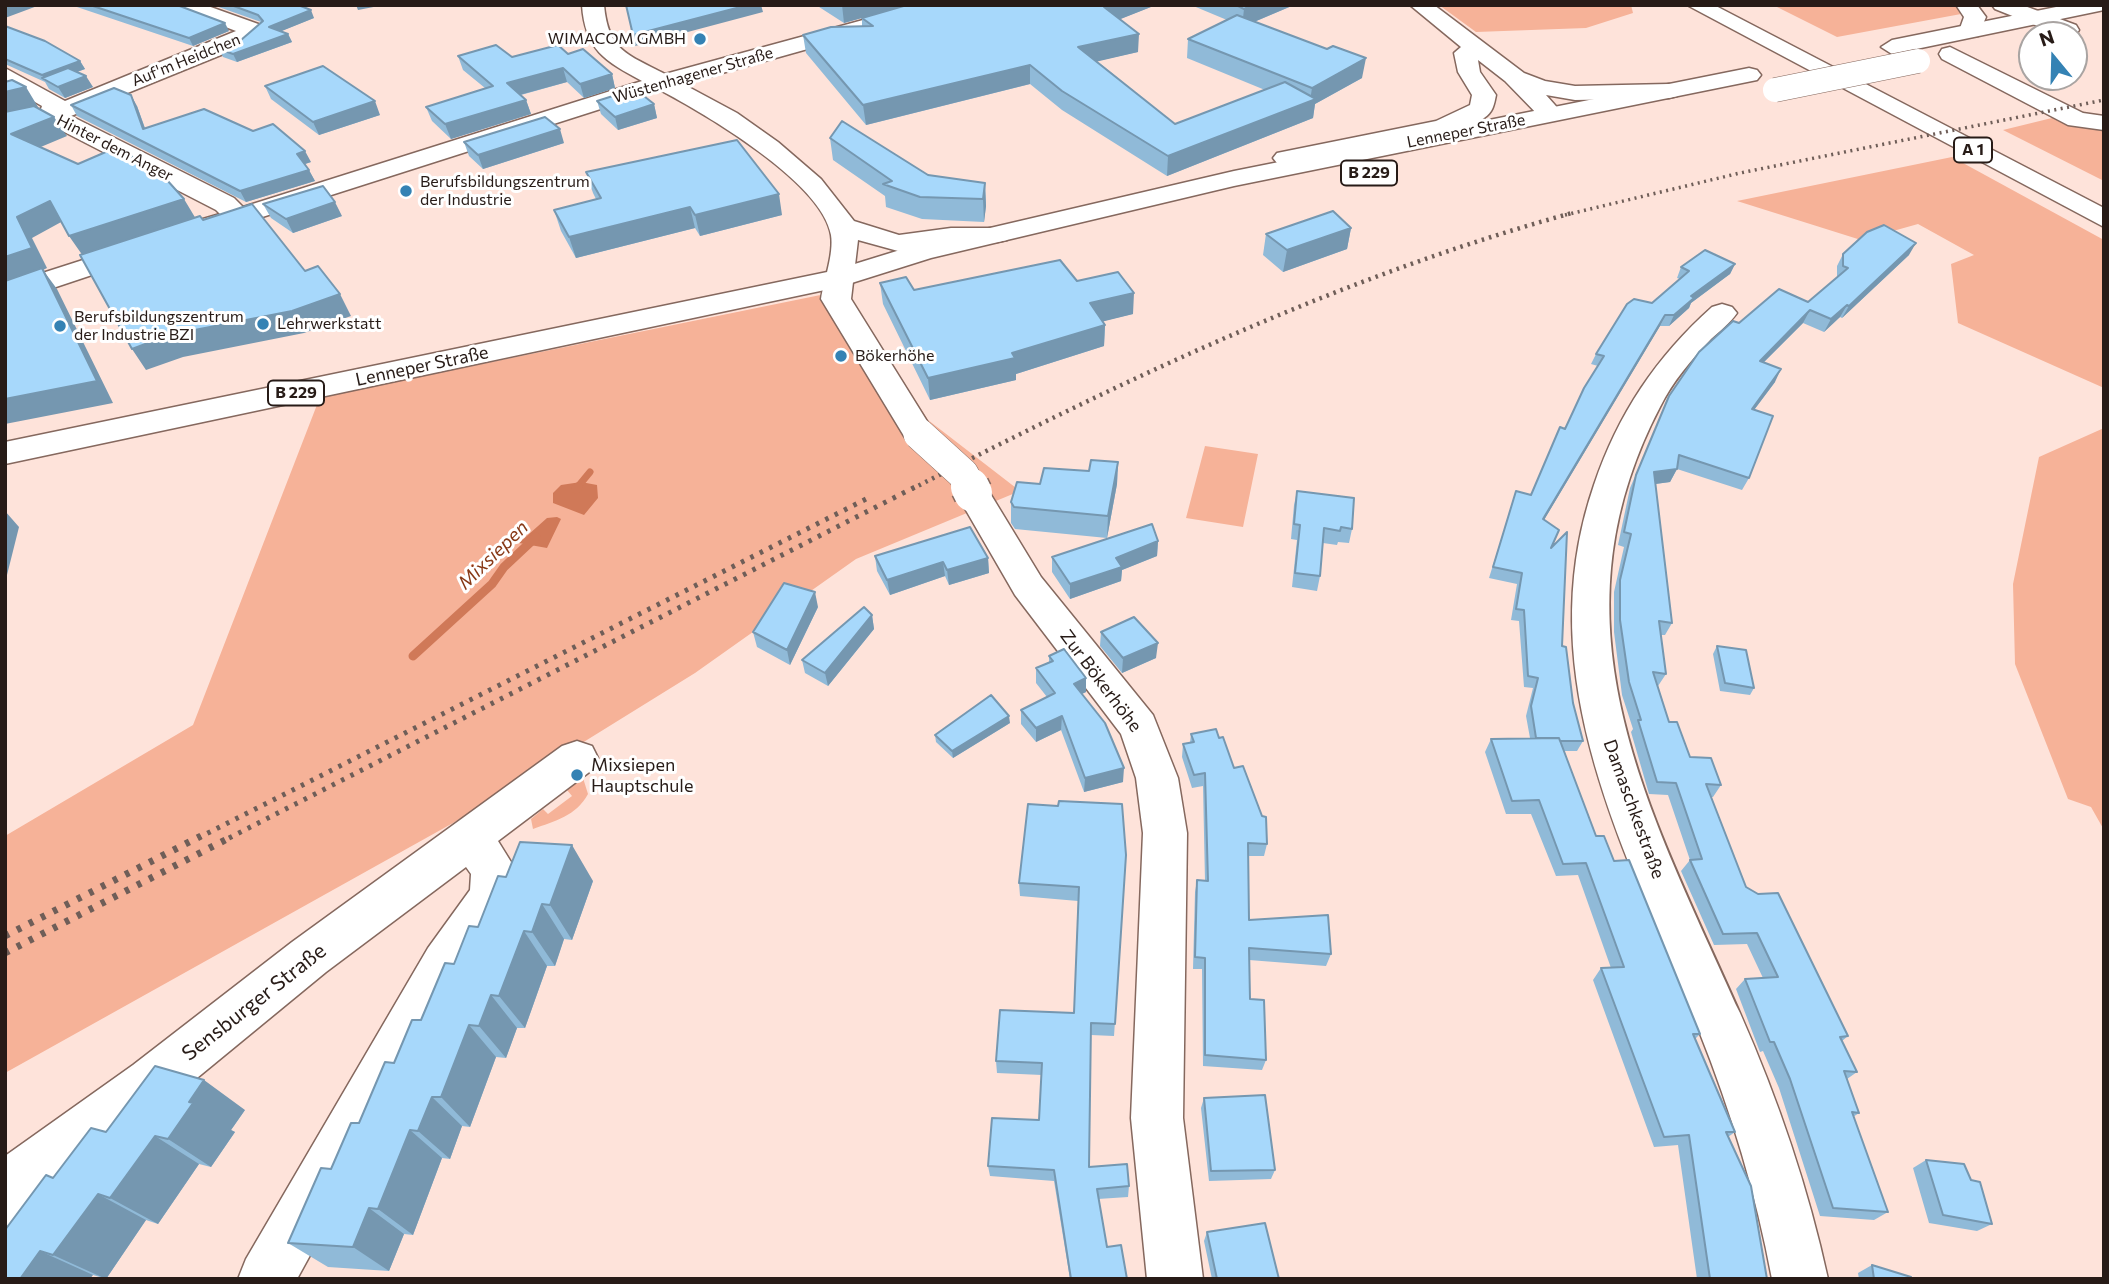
<!DOCTYPE html>
<meta charset="utf-8">
<style>
body{margin:0}
#map{position:relative;width:2109px;height:1284px;overflow:hidden;background:#fee3da;font-family:Commissioner,sans-serif}
canvas{display:block}
.frame{position:absolute;inset:0;border:7px solid #271b17;pointer-events:none}
.north{position:absolute;left:2018px;top:21px;width:70px;height:70px;box-sizing:border-box;background:#fff;border:2px solid #a9a4a2;border-radius:50%;rotate:341deg;font-size:19px;font-weight:700;line-height:28px;text-align:center;color:#271b17}
.north::after{content:'';display:block;margin:auto;width:24px;height:32px;background:#3482b4;clip-path:polygon(50% 0,100% 100%,50% 72%,0 100%)}
</style>
<div id="map">
<canvas width="2109" height="1284"></canvas>
<div class="frame"></div>
<div class="north">N</div>
</div>
<script>
const context = document.querySelector('canvas').getContext('2d');
context.lineJoin = 'round';
function paint(path, color) { context.fillStyle = color; context.fill(path, 'evenodd'); }
function strokePath(path, color, width, dash) { context.strokeStyle = color; context.lineWidth = width; context.lineCap = dash ? 'butt' : 'round'; context.setLineDash(dash || []); context.stroke(path); }
function drawText(font, color, halo, rows, align = 'center') {
  context.font = font + ' Commissioner,sans-serif'; context.lineWidth = 6; context.setLineDash([]); context.textBaseline = 'middle'; context.strokeStyle = halo; context.fillStyle = color; for (const [text, x, y, turn = 0] of rows) {
    context.save(); context.translate(x, y); context.rotate((+turn || 0) * Math.PI / 180); context.textAlign = isNaN(turn) ? turn : align; if (halo) context.strokeText(text, 0, 0); context.fillText(text, 0, 0); context.restore();
  }
}
paint(new Path2D(`
 M1439 5H1631L1633 13 1586 28 1476 32Z
 M1773 5H1957L1961 14 1837 37Z
 M2056 117 2104 124V181L2003 130Z
 M1952 157 2104 240V388L1958 323 1951 264 1974 255 1918 224 1861 240 1737 201Z
 M845 290 928 420 1020 491 856 559 695 673 453 823 5 1073V836L193 725 320 397Z
 M2104 428V830L2091 807 2068 799 2015 664 2013 584 2039 457Z
 M1205 446 1258 454 1243 527 1186 518Z
 M583 778 588 794C576 816 555 821 533 829L531 819 543 809 548 814 572 796 567 790Z`), '#f6b298');
paint(new Path2D(`
 M581 482 597 485 598 498 584 515 553 503V493L561 485Z
 M557 517 561 519 547 548 519 543 547 518Z`), '#d07958');
strokePath(new Path2D(`
 M576 489 590 472`), '#d07958', 7);
strokePath(new Path2D(`
 M576 489 578 487
 M413 656 492 584 504 567 536 537`), '#d07958', 9);
const minor = new Path2D(`
 M175 5H205L261 25 264 30 243 46 71 116 234 198 243 207 642 81C605 61 585 50 582 5H604C608 51 627 54 665 74L918 5H953L950 9 683 84 737 113 778 142 821 179 854 221 899 235 951 228H1007L1011 234 1007 240 997 242 898 251 858 240 851 299 935 434 931 441 919 445 907 441 821 299C824 280 834 254 831 235 822 182 705 114 660 90L206 235 196 233 192 227 196 221 220 214 216 210 47 123 30 124 5 132V116L41 109 42 106 5 85V68L65 101 236 31 178 9Z
 M1950 47 2083 113 2104 116V130L2068 125 1942 59 1939 54 1942 49Z
 M136 243 146 245 150 251 146 257 5 304V285Z
 M1722 304 1732 307 1737 313C1730 323 1720 331 1711 339 1691 360 1673 381 1660 407 1545 627 1650 810 1740 1013 1778 1099 1808 1187 1828 1279H1772C1756 1193 1731 1111 1699 1031 1628 854 1527 680 1594 485 1618 414 1656 357 1712 307Z
 M973 481 985 485 1041 577 1153 715 1178 778 1187 833 1183 1118 1203 1279H1147L1131 1118 1143 833 1136 778 1121 734 1015 595 956 493 961 485Z
 M577 741 592 746 598 758 592 770 498 841 516 870 515 896 462 978 297 1279H238L246 1259 428 948 470 890 471 874 466 867 326 972 169 1101 67 1176 61 1191 24 1244 5 1252V1156L133 1065 292 942 562 746Z`);
const major = new Path2D(`
 M2066 5H2104V10L1892 54 1881 47 1892 40Z
 M1749 68 1757 70 1761 75 1757 80 1234 186 931 258 839 287 5 464V442L832 271 913 246 1234 171Z`);
const highway = new Path2D(`
 M1410 5H1434L1524 73 1545 81 1575 86 1669 84 1677 86 1681 91 1677 96 1669 98 1575 100 1546 95 1563 114 1560 119H1542L1505 81 1478 60 1480 72 1496 95C1494 105 1493 112 1484 118 1451 142 1331 157 1286 166L1277 163 1273 158 1277 153 1436 121 1470 105 1472 95 1458 72 1454 53 1461 47Z
 M1687 5H1714L2104 208V227Z
 M1956 5H1977L1986 17 1978 36H1962L1959 31 1964 17Z
 M1992 5H2022L2076 25 2079 30 2076 35H2060L1995 9Z`);
strokePath(minor, '#85685e', 3);
strokePath(major, '#85685e', 3);
strokePath(highway, '#85685e', 3);
paint(minor, '#fff');
paint(major, '#fff');
paint(highway, '#fff');
strokePath(new Path2D(`
 M1565 215 1740 173 2104 100`), '#6f5e58', 3.5, [2, 4.5]);
strokePath(new Path2D(`
 M912 489C1125 379 1340 277 1572 213`), '#6f5e58', 4.5, [2.5, 5]);
strokePath(new Path2D(`
 M198 838 870 497
 M229 838 915 487`), '#6f5e58', 5, [3.5, 7]);
strokePath(new Path2D(`
 M5 936 201 836
 M5 953 233 836`), '#6f5e58', 7, [4.5, 9]);
const minorBridgeFar1 = new Path2D(`
 M919 434 963 474 971 489`);
const minorBridge = new Path2D(`
 M970 487 973 493`);
const majorBridge = new Path2D(`
 M1775 90 1918 61`);
strokePath(minorBridgeFar1, '#85685e', 32, []);
strokePath(minorBridge, '#85685e', 41, []);
strokePath(majorBridge, '#85685e', 25, []);
strokePath(minorBridgeFar1, '#fff', 31);
strokePath(minorBridge, '#fff', 38);
strokePath(majorBridge, '#fff', 24);
paint(new Path2D(`
 M71 5H177L229 31 193 46Z
 M213 5H298L314 18 281 31 288 34 292 42 237 62 223 57 219 49 241 40 261 22Z
 M816 5H1156L1120 19 1138 52 1097 61 1175 124 1265 90 1187 58 1188 39 1227 20 1191 5H1294L1254 22 1362 78 1315 104 1313 118 1167 176 1062 110 1030 84 866 125 806 53 803 35 862 26V18L844 23Z
 M5 26 80 61 85 69 77 72 93 87 65 98 49 89 45 82 5 64Z
 M568 54 612 74 615 88 584 98 567 82 521 95 526 100 531 114 451 139 432 121 426 107 485 88 463 70 458 56 512 57Z
 M265 86 380 115 319 135 271 99Z
 M597 101 654 104 657 118 618 130 601 114Z
 M71 105 137 106 145 128 311 162 305 164 315 181 246 202 77 116Z
 M830 138 928 175 985 183 986 206 984 222 922 219 886 207 885 196 833 160Z
 M464 142 564 143 483 169 469 156Z
 M586 172 782 215 700 236 695 228 576 258 561 231 554 210 596 199 593 193Z
 M263 204 342 216 293 233 271 218Z
 M1351 228 1347 249 1283 272 1263 255 1266 234Z
 M1843 254 1909 255 1842 318 1840 317 1824 332 1803 323 1764 362 1775 382 1754 410 1749 478 1742 490 1677 469 1670 482 1655 484 1672 623 1665 635H1661L1666 674 1658 686 1669 722 1690 757 1721 785 1713 797H1711L1746 887 1848 1036 1842 1041 1857 1072 1847 1079 1859 1113 1853 1117 1888 1212 1874 1220 1820 1216 1779 1088 1763 1051 1760 1052 1736 989 1745 979 1763 978 1747 944 1714 945 1681 871 1690 860 1668 795 1649 794 1631 732 1633 729 1622 695 1614 632V592L1624 547 1618 545 1630 488 1664 409 1739 323 1808 302 1837 277V266Z
 M1735 264 1730 274 1691 303 1689 308 1669 326H1660L1544 520 1551 548 1562 646 1573 703 1583 741 1577 751H1564L1596 836 1614 861 1700 1034 1695 1039 1735 1132 1728 1137 1767 1279H1697L1678 1145 1654 1147 1593 980 1601 968H1611L1578 875 1556 876 1531 814H1506L1485 752 1491 739 1530 738 1526 716 1533 688 1524 687 1519 621 1511 620 1517 584 1489 578 1516 491 1531 495 1598 366 1591 364 1596 354 1680 279 1677 278 1681 267Z
 M1077 281 1133 314 1103 321 1105 325 1104 346 1016 374V380L930 400 883 304 880 283 914 290Z
 M1118 462 1117 484 1107 538 1015 529 1011 523V502L1040 484Z
 M1297 491 1352 529 1349 543 1338 542 1337 545 1323 543 1320 576 1317 591 1292 587 1297 540 1291 539 1294 505Z
 M1158 541 1157 556 1122 570 1121 581 1070 599 1052 572V557Z
 M875 556 988 558 989 573 949 585 945 576 890 595 877 571Z
 M818 607 790 665 757 647 753 632Z
 M872 615 874 629 828 686 805 673 802 660Z
 M1101 632 1156 658 1122 673 1100 646Z
 M1717 646 1754 688 1750 695 1720 691 1713 654Z
 M1049 656 1086 678V692L1082 694 1123 782 1084 792 1061 730 1036 742 1021 724V710L1047 697 1036 683V668L1049 662Z
 M1010 723 953 758 936 742 935 735Z
 M1191 734 1219 738 1234 768 1267 844 1264 856H1248L1249 920 1331 954 1326 966 1249 960 1250 999 1266 1060 1262 1070 1203 1066 1202 969H1193L1195 892 1197 880 1205 881 1203 786 1192 788 1182 757 1183 744 1190 743Z
 M1126 855 1114 1036 1091 1035 1089 1167 1129 1186 1128 1197 1098 1199 1107 1247 1127 1279H1070L1054 1181 990 1176 988 1166 1039 1120 1042 1075 997 1073 996 1061 1074 1013 1078 901 1020 896 1019 883Z
 M593 881 572 940 564 939 555 966H547L525 1028H517L506 1058 496 1057 470 1127 462 1126 450 1159 442 1158 413 1235 404 1234 389 1271 328 1267 288 1243 394 1063 421 1020 454 964 478 927Z
 M1204 1098 1275 1170 1271 1179 1209 1181 1201 1108Z
 M245 1110 231 1130 235 1132 211 1167 199 1164 158 1224 146 1220 106 1279 93 1275 5 1279 53 1178 106 1132Z
 M1926 1160 1971 1180 1992 1224 1977 1231 1929 1223 1913 1168Z
 M1207 1232 1279 1279H1212L1204 1241Z
 M1872 1265 1911 1279H1859L1858 1273Z`), '#90bad8');
paint(new Path2D(`
 M15 5H40L5 18V9Z
 M356 5H384L358 10Z
 M748 5H761L763 12 635 46 633 35Z
 M842 5H908L844 23Z
 M1109 5H1156L1103 26 1104 7Z
 M1252 5H1294L1242 27 1244 9Z
 M311 10 314 18 272 35 269 27Z
 M225 23 229 31 193 46 189 38Z
 M288 34 292 42 237 62 233 54Z
 M1139 34 1138 52 1078 66V47Z
 M1366 58 1362 78 1315 104 1313 118 1167 176 1168 156 1310 101 1312 88Z
 M80 61 85 69 49 82 45 80 42 75Z
 M1030 65V84L866 125 863 105Z
 M563 68 567 82 512 97 507 83Z
 M612 74 615 88 584 98 580 84Z
 M86 76 93 87 65 98 58 87Z
 M26 87 38 107 5 114V92Z
 M131 95 137 106 149 140 143 129Z
 M526 100 531 114 451 139 445 124Z
 M375 101 380 115 319 135 313 122Z
 M654 104 657 118 618 130 615 117Z
 M54 117 67 136 24 154 11 134Z
 M560 129 564 143 483 169 478 155Z
 M305 151 311 162 302 165 297 154Z
 M309 170 315 181 246 202 240 191Z
 M985 183 986 206 984 222 983 199Z
 M779 194 782 215 700 236 695 215Z
 M184 199 196 219 83 256 69 236Z
 M50 201 63 221 32 238 47 268 43 270 57 289 113 403 5 424V257L17 217Z
 M335 202 342 216 293 233 286 219Z
 M690 207 695 228 576 258 569 237Z
 M1351 228 1347 249 1283 272 1287 250Z
 M1916 243 1909 255 1842 318 1849 306Z
 M1735 264 1730 274 1691 303 1689 308 1669 326 1674 315 1691 296Z
 M1134 293 1133 314 1089 325 1090 303Z
 M340 294 351 316 304 333 183 357 146 370 132 349 169 335Z
 M1847 305 1840 317 1824 332 1831 319Z
 M1810 310 1803 323 1753 373 1760 361Z
 M1665 315 1660 326 1538 530 1543 519Z
 M1105 325 1104 346 1016 374V380L930 400 928 378Z
 M1781 369 1775 382 1745 422 1752 409Z
 M1118 462 1117 484 1107 538 1108 516Z
 M1677 469 1670 482 1648 485 1654 472Z
 M5 511 19 527 5 583Z
 M1158 541 1157 556 1122 570 1121 581 1070 599V584L1116 558Z
 M988 558 989 573 949 585 947 570Z
 M943 562 945 576 890 595 887 580Z
 M815 592 818 607 790 665 787 650Z
 M872 615 874 629 828 686 825 673Z
 M1158 643 1156 658 1122 673 1123 658Z
 M1086 678V692L1073 698 1074 684Z
 M1009 716 1010 723 953 758 952 751Z
 M1062 716 1061 730 1036 742V728Z
 M1124 768 1123 782 1084 792 1085 778Z
 M572 845 593 881 572 940 550 905Z
 M542 904 564 939 555 966 532 932Z
 M524 931 547 966 525 1028 499 996Z
 M491 995 517 1028 506 1058 479 1026Z
 M469 1025 496 1057 470 1127 441 1097Z
 M204 1080 245 1110 231 1130 235 1132 211 1167 168 1139 189 1102Z
 M432 1097 462 1126 450 1159 418 1131Z
 M410 1130 442 1158 413 1235 378 1209Z
 M155 1136 199 1164 158 1224 110 1198Z
 M98 1194 146 1220 106 1279 53 1255Z
 M369 1208 404 1234 389 1271 353 1247Z
 M40 1251 93 1275 90 1279H20Z`), '#7597b0');
const building = new Path2D(`
 M5 5H15L5 9Z
 M90 5H177L225 23 189 38Z
 M231 5H298L311 10 269 27 288 34 233 54 219 49 241 40 263 21 258 15Z
 M626 5H748L633 35Z
 M907 5H1109L1104 7 1139 34 1078 47 1175 124 1285 82 1316 99 1168 156 1062 91 1030 65 863 105 803 35 831 27 873 26 862 18Z
 M1236 5H1252L1244 9Z
 M1237 15 1327 49 1333 46 1366 58 1312 88 1188 39Z
 M5 26 45 41 80 61 42 75 5 59Z
 M496 45 512 57 558 45 568 54 583 49 612 74 580 84 563 68 507 83 526 100 445 124 426 107 493 86 458 56Z
 M323 66 375 101 313 122 265 86Z
 M68 68 86 76 58 87 42 78Z
 M12 80 26 87 5 92V82Z
 M114 88 131 95 143 129 204 109 253 131 273 124 305 151 297 154 309 170 240 191 71 105Z
 M635 89 654 104 615 117 597 101Z
 M34 106 54 117 11 134 78 164 115 148 158 170 184 199 69 236 50 201 17 217 32 248 5 257V112Z
 M545 117 560 129 478 155 464 142Z
 M842 121 928 175 985 183 983 199 920 197 883 184 892 181 830 138Z
 M737 140 779 194 695 215 690 207 569 237 554 210 601 198 586 172Z
 M323 186 335 202 286 219 263 204Z
 M252 204 305 271 318 266 340 294 292 311 169 335 132 349 80 255 200 216 203 220Z
 M1333 211 1351 228 1287 250 1266 234Z
 M1884 225 1916 243 1849 306 1847 305 1831 319 1810 310 1760 361 1781 369 1752 409 1773 416 1749 478 1679 455 1677 469 1654 472 1672 623 1659 621 1666 674 1653 672 1669 722H1677L1690 757 1711 758 1721 785 1706 784 1746 887 1758 894 1778 893 1848 1036 1840 1037 1857 1072 1844 1071 1859 1113 1852 1112 1888 1212 1833 1208 1790 1079 1774 1042H1770L1745 979 1778 977 1757 933 1723 934 1690 860 1702 859 1676 783 1657 782 1638 720H1641L1629 682 1620 620V580L1631 534 1624 532 1636 475 1669 396 1699 352 1733 321 1739 323 1779 289 1808 302 1848 268 1843 266V254L1867 232Z
 M1705 250 1735 264 1691 296 1694 298 1674 315H1665L1543 519 1559 530 1551 548 1567 532 1562 646 1566 647 1573 703 1583 741H1560L1559 738H1536L1531 706 1538 678 1528 676 1524 610 1516 609 1522 573 1493 567 1516 491 1531 495 1560 427 1565 429 1584 388 1604 356 1596 354 1627 304 1634 299 1652 303 1689 271 1681 267Z
 M1060 260 1077 281 1118 272 1134 293 1090 303 1105 325 1012 353 1015 358 928 378 880 283 906 277 914 290Z
 M42 268 97 381 5 399V281Z
 M1091 460 1118 462 1108 516 1014 507 1011 502 1017 482 1040 484 1044 468 1089 471Z
 M1297 491 1354 498 1352 529 1341 527 1340 531 1324 528 1320 576 1295 573 1300 525 1294 524Z
 M1152 524 1158 541 1116 558 1122 567 1070 584 1052 557Z
 M970 527 988 558 947 570 943 562 887 580 875 556Z
 M784 583 815 592 787 650 753 632Z
 M864 607 872 615 825 673 802 660Z
 M1134 617 1158 643 1123 658 1101 632Z
 M1717 646 1746 650 1754 688 1725 683Z
 M1064 649 1086 678 1074 684 1105 723 1124 768 1085 778 1062 716 1036 728 1021 710 1055 693 1036 668 1053 661 1049 656Z
 M991 695 1009 716 952 751 935 735Z
 M1216 729 1219 738 1223 737 1234 768 1243 766 1262 816 1266 817 1267 844 1248 843 1249 920 1328 915 1331 954 1249 948 1250 999 1264 1000 1266 1060 1205 1055V958L1195 957 1197 880 1208 881 1205 773 1194 775 1183 744 1194 742 1191 734Z
 M1559 738 1596 836H1604L1614 861 1629 860 1700 1034H1693L1735 1132H1726L1751 1186 1767 1279H1710L1689 1135 1664 1137 1601 968 1624 967 1586 863 1563 864 1539 800 1512 801 1491 739Z
 M1059 801 1122 804 1126 855 1115 1024 1091 1023 1089 1167 1127 1164 1129 1186 1097 1189 1107 1247 1121 1245 1127 1279H1071L1054 1170 988 1166 992 1118 1039 1120 1042 1063 996 1061 1000 1010 1074 1013 1079 887 1019 883 1028 804 1058 806Z
 M520 842 572 845 550 905 542 904 532 932 524 931 499 996 491 995 479 1026 469 1025 441 1097H432L418 1131 410 1130 378 1209 369 1208 353 1247 288 1243 321 1168 331 1169 351 1123H359L385 1062 394 1063 412 1020H421L445 963 454 964 469 926 478 927 498 876 506 877Z
 M155 1066 204 1080 189 1102 193 1103 168 1139 155 1136 110 1198 98 1194 53 1255 40 1251 20 1279H5V1230L46 1175 53 1178 91 1128 106 1132Z
 M1265 1095 1275 1170 1211 1171 1204 1098Z
 M1926 1160 1964 1164 1971 1180 1980 1182 1992 1224 1943 1215Z
 M1265 1223 1279 1279H1217L1207 1232Z
 M1872 1265 1911 1277V1279H1874Z`);
paint(building, '#a7d8fb');
strokePath(building, '#7597b0', 2);
for (const [x, y, r, color] of [
 [700,39,7,"#3482b4"],
 [406,191,7,"#3482b4"],
 [263,324,7,"#3482b4"],
 [60,326,7,"#3482b4"],
 [841,356,7,"#3482b4"],
 [577,775,7,"#3482b4"]
]) { const dot = new Path2D(); dot.arc(x, y, r, 0, 2 * Math.PI); context.fillStyle = color; context.fill(dot); strokePath(dot, '#fff', 2.5); }
drawText('16px', '#271b17', '#fff', [
 ["WIMACOM GMBH",686,39,"right"],
 ["Berufsbildungszentrum",420,182],
 ["der Industrie",420,200],
 ["Berufsbildungszentrum",74,317],
 ["der Industrie BZI",74,335],
 ["Lehrwerkstatt",277,324],
 ["Bökerhöhe",855,356]
], 'left');
drawText('16px', '#271b17', '#fff', [
 ["Auf'm Heidchen",186,60,-22],
 ["Wüstenhagener Straße",693,75,-16],
 ["Lenneper Straße",1466,131,-11],
 ["Hinter dem Anger",115,148,27]
]);
for (const [x, y, w] of [
 [1973,150,38],
 [1369,173,56],
 [296,393,56]
]) { const box = new Path2D(); box.roundRect(x - w / 2, y - 12.5, w, 25, 5); context.fillStyle = '#fff'; context.fill(box); strokePath(box, '#271b17', 2); }
drawText('bold 16px', '#271b17', null, [
 ["A 1",1973,150],
 ["B 229",1369,173],
 ["B 229",296,393]
]);
drawText('18px', '#271b17', '#fff', [
 ["Lenneper Straße",422,366,-12],
 ["Zur Bökerhöhe",1101,681,53],
 ["Damaschkestraße",1634,809,70]
]);
drawText('18px', '#271b17', '#fff', [
 ["Mixsiepen",591,765],
 ["Hauptschule",591,786]
], 'left');
drawText('italic 19px', '#883916', '#fff', [
 ["Mixsiepen",493,555,-44]
]);
drawText('21px', '#271b17', '#fff', [
 ["Sensburger Straße",254,1002,-38]
]);
</script>
